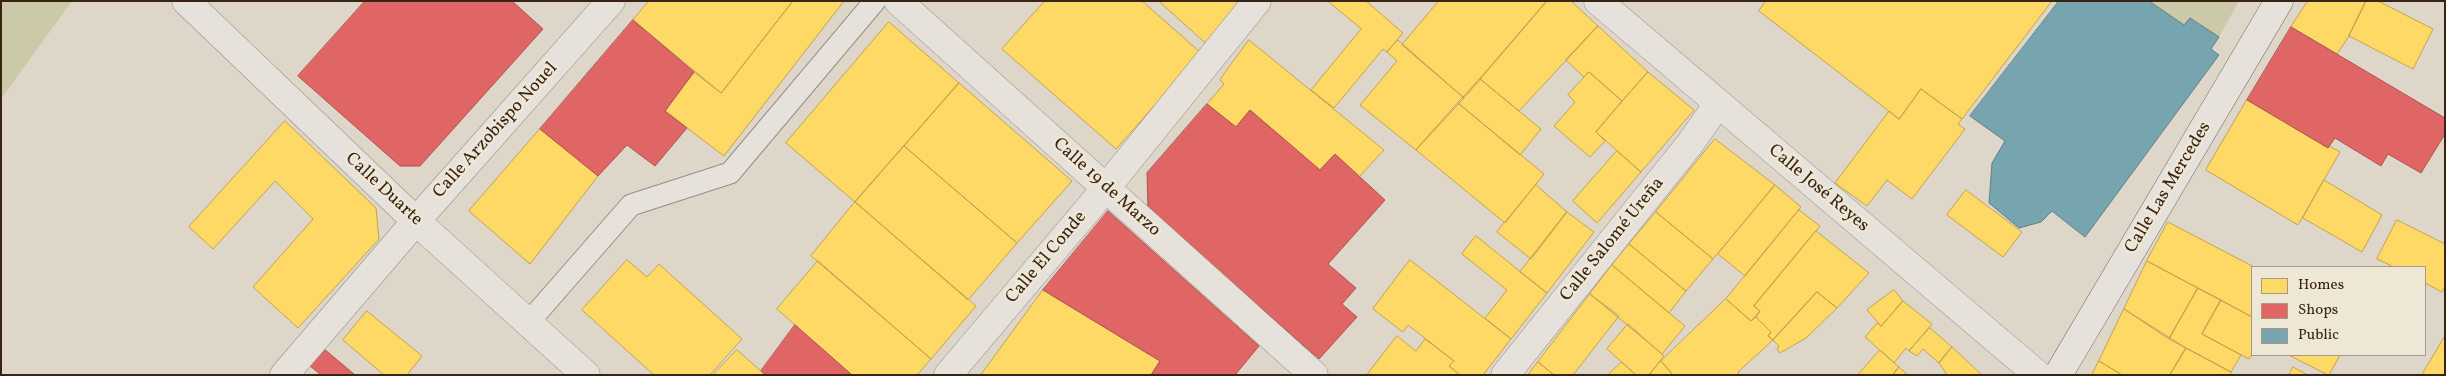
<!DOCTYPE html>
<meta charset="utf-8">
<style>
body{margin:0}
#map{position:relative;width:2446px;height:376px;overflow:hidden;background:#ded7c9;font-family:Vollkorn,serif}
canvas{display:block}
.frame{position:absolute;inset:0;border:2px solid #382314;pointer-events:none}
.legend{position:absolute;left:2251px;top:266px;width:175px;height:90px;box-sizing:border-box;background:#efe7d6;border:1px solid #a69988;margin:0;padding:6px 9px;list-style:none;font-size:15px;color:#382314}
.legend li{display:flex;align-items:center;gap:10px;height:25px}
.legend b{width:25px;border:1px solid #a69988}
</style>
<div id="map">
<canvas width="2446" height="376"></canvas>
<div class="frame"></div>
<ul class="legend">
<li><b style="height:14px;background:#ffd966"></b>Homes</li>
<li><b style="height:14px;background:#e06666"></b>Shops</li>
<li><b style="height:14px;background:#76a5af"></b>Public</li>
</ul>
</div>
<script>
const context = document.querySelector('canvas').getContext('2d');
context.lineJoin = 'round';
function paint(path, color) { context.fillStyle = color; context.fill(path, 'evenodd'); }
function strokePath(path, color, width, dash) { context.strokeStyle = color; context.lineWidth = width; context.lineCap = dash ? 'butt' : 'round'; context.setLineDash(dash || []); context.stroke(path); }
function drawText(font, color, halo, rows, align = 'center') {
  context.font = font + ' Vollkorn,serif'; context.lineWidth = 5; context.setLineDash([]); context.textBaseline = 'middle'; context.strokeStyle = halo; context.fillStyle = color; for (const [text, x, y, turn = 0] of rows) {
    context.save(); context.translate(x, y); context.rotate((+turn || 0) * Math.PI / 180); context.textAlign = isNaN(turn) ? turn : align; if (halo) context.strokeText(text, 0, 0); context.fillText(text, 0, 0); context.restore();
  }
}
paint(new Path2D(`
 M1 1H72L1 99Z
 M2149 1H2239L2219 37 2190 19 2184 25Z`), '#ccc9a8');
const homes = new Path2D(`
 M649 1H793L721 93 633 20Z
 M793 1H844L724 156 665 111 694 72 721 93Z
 M1045 1H1142L1201 53 1116 149 1002 49Z
 M1159 1H1244L1206 43Z
 M1328 1H1366L1403 33 1387 52 1383 49 1334 108 1311 90 1361 29Z
 M1439 1H1547L1464 98 1402 45Z
 M1547 1H1571L1598 26 1519 111 1480 79Z
 M1766 1H2052L1962 119 1921 89 1899 119 1759 11Z
 M2308 1H2366L2349 36 2337 54 2291 27Z
 M2366 1H2378L2433 29 2413 69 2349 36Z
 M889 22 959 83 855 202 786 143Z
 M1598 26 1648 72 1622 101 1589 72 1584 77 1566 60Z
 M1249 40 1384 150 1359 177 1335 154 1320 170 1250 110 1236 127 1207 104 1224 84 1220 80Z
 M1398 40 1464 98 1416 150 1360 105 1397 61 1387 52Z
 M1589 72 1622 101 1596 132 1605 141 1590 157 1554 126 1575 102 1568 95Z
 M1648 72 1694 110 1641 172 1596 132Z
 M1480 79 1541 129 1520 155 1458 103Z
 M959 83 1072 181 1017 243 904 146Z
 M1921 89 1962 119 1958 124 1965 129 1912 199 1887 180 1867 206 1835 183 1889 111 1899 119Z
 M2247 100 2340 152 2298 225 2206 170Z
 M1458 103 1544 174 1505 223 1416 150Z
 M285 121 376 208 379 239 298 328 253 287 313 219 275 181 213 249 189 227Z
 M540 129 598 176 530 264 469 211Z
 M1715 139 1775 185 1713 259 1656 212Z
 M904 146 1017 243 968 300 855 202Z
 M1617 151 1641 172 1597 223 1573 201Z
 M2324 180 2382 215 2362 252 2303 218Z
 M1536 185 1567 212 1531 259 1497 232Z
 M1775 185 1801 207 1745 276 1718 254Z
 M1966 190 2022 232 2003 257 1947 215Z
 M855 202 976 306 931 359 811 256Z
 M1799 210 1820 226 1754 306 1760 311 1751 321 1726 299Z
 M1567 212 1594 232 1547 293 1520 272Z
 M1656 212 1713 259 1686 291 1629 244Z
 M2397 220 2445 244V287L2442 292 2425 283V267H2394L2377 259Z
 M2168 222 2254 267 2252 317 2147 261Z
 M1816 231 1869 273 1837 308 1817 292 1773 340 1768 336 1771 332 1756 317 1760 311 1754 306Z
 M1476 236 1547 293 1511 339 1485 318 1507 290 1462 254Z
 M1629 244 1686 291 1669 313 1612 265Z
 M627 260 647 277 659 264 742 339 710 375H654L582 310Z
 M1410 260 1511 339 1483 375H1460L1449 366 1454 361 1408 325 1403 332 1373 309Z
 M818 261 931 359 917 375H852L777 309Z
 M2147 261 2198 288 2169 339 2124 309Z
 M1612 265 1685 326 1662 354 1590 294Z
 M2198 288 2221 300 2202 334 2241 355 2231 372 2169 339Z
 M1043 290 1160 361 1151 375H981Z
 M1894 290 1903 301 1881 326 1867 310Z
 M1817 292 1837 308 1806 338 1780 353 1777 349 1779 346 1773 340Z
 M1590 294 1619 316 1573 375H1554L1538 362Z
 M1726 299 1751 321 1756 317 1771 332 1768 336 1773 340 1738 372 1739 375H1673L1661 361Z
 M2221 300 2252 317V354L2249 359 2202 334Z
 M1903 301 1932 324 1909 351 1906 348 1894 363 1865 337 1877 323 1881 326Z
 M2124 309 2186 348 2170 375H2122L2099 361Z
 M367 311 422 356 407 375H384L343 340Z
 M1628 324 1664 356 1649 375H1636L1607 349Z
 M1930 328 1952 347 1939 363 1923 349 1917 356 1909 351Z
 M1397 336 1416 351 1425 339 1454 361 1449 366 1460 375H1367Z
 M2445 336V375H2422Z
 M1952 347 1982 375H1947L1939 363Z
 M2186 348 2231 372 2230 375H2170Z
 M737 350 761 371 765 375H713Z
 M1880 350 1899 367 1893 375H1858Z
 M2289 355H2340L2329 375Z
 M1661 361 1673 375H1649Z
 M2099 361 2122 375H2092Z
 M1538 362 1554 375H1528Z
 M1622 362 1636 375H1608Z
 M1899 367 1908 375H1893Z
 M2293 367 2308 375H2289Z`);
paint(homes, '#ffd966');
strokePath(homes, '#c3a24d', 1);
const shops = new Path2D(`
 M365 1H512L543 29 420 166H400L298 76Z
 M633 20 694 72 665 111 687 128 655 166 627 145 598 176 540 129Z
 M2291 27 2445 118V134L2421 173 2388 154 2381 166 2335 138 2328 148 2247 100Z
 M1207 104 1236 127 1250 110 1320 170 1335 154 1385 200 1328 264 1356 288 1342 304 1357 317 1319 359 1148 209 1147 173Z
 M1108 211 1259 346 1235 375H1151L1160 361 1043 290Z
 M795 325 852 375H765L761 371Z
 M317 343 355 375H321L303 360Z`);
paint(shops, '#e06666');
strokePath(shops, '#ae524d', 1);
const public = new Path2D(`
 M2059 1H2149L2184 25 2190 18 2219 37 2211 49 2219 55 2085 237 2052 211 2041 222 2019 228 1989 203 1992 163 2005 141 1970 116Z`);
paint(public, '#76a5af');
strokePath(public, '#637e80', 1);
const service = new Path2D(`
 M528 323 631 205 730 173 875 1`);
const pedestrian = new Path2D(`
 M948 375 1106 188 1257 1`);
const minor = new Path2D(`
 M186 1 416 221 586 375
 M898 1 1314 375
 M1598 1 2038 375
 M284 375 416 221 611 1
 M1505 375 1689 145 1718 104`);
const secondary = new Path2D(`
 M2058 375 2279 1`);
strokePath(service, '#948d84', 23);
strokePath(pedestrian, '#948d84', 29);
strokePath(minor, '#948d84', 29);
strokePath(secondary, '#7c756c', 29);
strokePath(service, '#e6e2db', 21);
strokePath(pedestrian, '#e6e2db', 28);
strokePath(minor, '#e6e2db', 28);
strokePath(secondary, '#e6e2db', 28);
drawText('18px', '#382314', '#efe7d6', [
 ["Calle Arzobispo Nouel",496,131,-48],
 ["Calle 19 de Marzo",1106,188,42],
 ["Calle Las Mercedes",2169,188,-59],
 ["Calle José Reyes",1818,189,40],
 ["Calle Duarte",383,190,43],
 ["Calle Salomé Ureña",1613,240,-51],
 ["Calle El Conde",1047,258,-50]
]);
</script>
